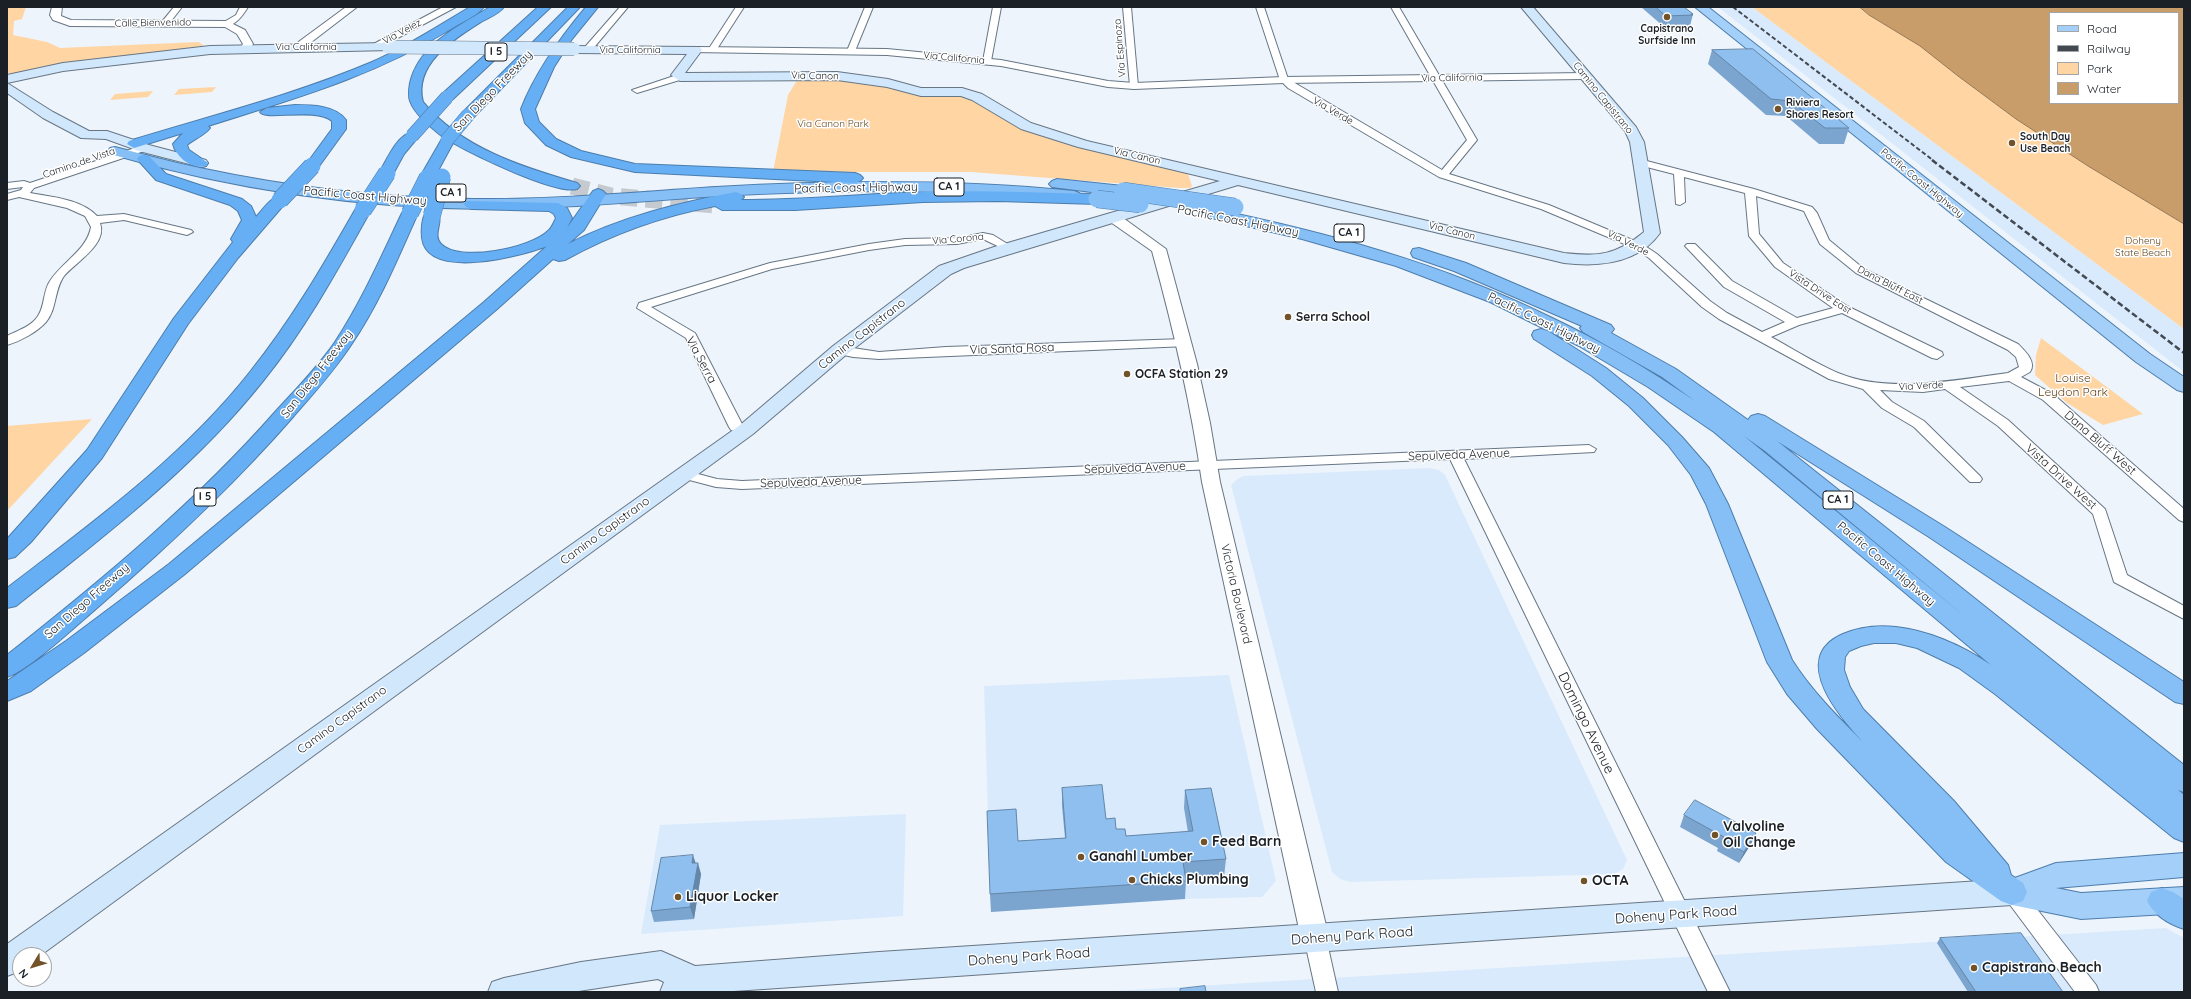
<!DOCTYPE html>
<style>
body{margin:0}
#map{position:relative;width:2191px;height:999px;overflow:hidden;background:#eef4fb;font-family:Quicksand,sans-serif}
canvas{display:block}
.frame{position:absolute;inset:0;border:8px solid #1a2026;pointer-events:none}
.legend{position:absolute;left:2049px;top:12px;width:130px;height:92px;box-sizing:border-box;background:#fff;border:1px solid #a3a6a8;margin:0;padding:5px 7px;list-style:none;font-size:12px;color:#1a2026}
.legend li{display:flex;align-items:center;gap:8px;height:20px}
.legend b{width:20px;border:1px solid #a3a6a8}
.north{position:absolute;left:12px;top:947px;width:40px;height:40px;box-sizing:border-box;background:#fff;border:1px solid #a3a6a8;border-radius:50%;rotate:232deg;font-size:11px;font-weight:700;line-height:16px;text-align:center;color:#1a2026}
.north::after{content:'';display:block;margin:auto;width:14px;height:18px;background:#725228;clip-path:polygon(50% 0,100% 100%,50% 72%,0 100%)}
</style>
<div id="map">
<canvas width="2191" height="999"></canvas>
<div class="frame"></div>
<ul class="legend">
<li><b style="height:5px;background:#a4cff8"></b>Road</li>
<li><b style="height:5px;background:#434950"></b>Railway</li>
<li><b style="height:11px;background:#ffd5a3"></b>Park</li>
<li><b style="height:11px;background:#c89d69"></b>Water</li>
</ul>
<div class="north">N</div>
</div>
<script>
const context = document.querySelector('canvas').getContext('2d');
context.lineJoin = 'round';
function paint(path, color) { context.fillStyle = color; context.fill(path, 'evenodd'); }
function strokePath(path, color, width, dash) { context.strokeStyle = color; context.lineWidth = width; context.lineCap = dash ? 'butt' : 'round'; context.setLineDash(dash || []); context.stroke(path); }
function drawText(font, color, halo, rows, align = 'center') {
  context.font = font + ' Quicksand,sans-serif'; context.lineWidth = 3; context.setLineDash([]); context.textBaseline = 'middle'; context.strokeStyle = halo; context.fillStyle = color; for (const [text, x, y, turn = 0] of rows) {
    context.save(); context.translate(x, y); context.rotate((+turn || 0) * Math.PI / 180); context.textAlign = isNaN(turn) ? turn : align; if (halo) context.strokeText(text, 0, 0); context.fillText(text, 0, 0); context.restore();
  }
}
paint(new Path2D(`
 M1718 7H1752L2184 329V372Z
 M1429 468 1439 470 1445 475 1627 860 1623 869 1614 874 1351 882 1340 879 1332 872 1231 485 1236 480 1243 476Z
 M1229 675 1276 881 1262 897 1185 899 991 912 984 686Z
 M906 814 903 916 641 934 660 825Z
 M2166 928 2184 938V992H1097Z`), '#d9eafd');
paint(new Path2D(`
 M7 7H26L22 19 14 21 13 35 47 42 60 48 199 42 204 46 73 62 10 74 7 72Z
 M1752 7H1860L1869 15 1920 46 1958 76 2016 119 2088 166 2184 224V329Z
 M799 77H838L887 86 913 94 970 97 1016 123 1130 159 1188 174 1192 186 1190 188H1180L971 172H773L788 95Z
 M216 87 212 92 174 95 179 89Z
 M153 91 148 97 110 100 115 94Z
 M2041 338 2143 414 2103 425 2067 403 2035 375 2036 355Z
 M92 419 7 511V426Z`), '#ffd5a3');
const water = new Path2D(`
 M1860 7H2184V224L2088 166 2016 119 1958 76 1920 46 1869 15ZM2050 13H2178V103H2050Z`);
paint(water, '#c89d69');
strokePath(water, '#947855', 1);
strokePath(new Path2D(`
 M572 186 611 196 716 205`), '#c4cad0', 17, [17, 8]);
const minor = new Path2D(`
 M174 7H182L168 25H162L161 23Z
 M240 7H248C243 15 235 27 224 26V22L236 15Z
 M620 7H628L591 51H585V47Z
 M736 7H744L715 52H709L708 50Z
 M865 7H873L855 51 848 53 847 51Z
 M993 7H1001L991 61 987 64 983 61Z
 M1123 7H1131L1138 86 1134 89 1130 86Z
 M1256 7H1264L1288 79 1442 170 1467 140 1391 7H1399L1477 140 1449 174 1549 205 1642 244 1657 254 1710 301 1727 313 1762 332 1785 322 1724 287 1687 248 1685 246 1687 244H1695L1732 281 1797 318 1833 308 1775 267 1749 236 1745 193 1684 177 1685 202 1680 205 1676 204 1674 174 1635 164 1634 162 1639 159 1754 189 1812 207 1817 213 1829 240 1864 269 2018 344C2025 351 2037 362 2030 372L2021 377 2053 394 2184 509V522L2179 520 2043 400 2009 381 1960 387 2008 420 2105 509 2127 575 2184 606V619L2114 582 2093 514 1998 426 1945 389 1923 392 1880 390 1892 402 1924 421 1980 476 1982 479 1980 482H1970L1914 427 1882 408 1863 389 1829 379 1719 319 1702 307 1649 258 1634 248 1541 209 1439 177 1288 88 1280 80ZM1756 196 1804 211 1820 244 1856 273 2008 350 2016 357 2019 367 2008 373C1955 380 1889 394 1838 373 1815 363 1793 349 1771 337L1799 325 1842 313 1932 358 1937 359 1943 355 1942 352 1847 306 1783 263 1759 234Z
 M680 74 684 77 683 79 637 93 632 90Z
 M144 145 147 146V150L34 188 30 193C52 197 81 199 97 216L124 214 191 230 193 232 187 235 124 220 100 223C108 244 76 262 64 276 54 290 57 309 46 322 37 332 21 341 7 345V336C17 331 32 326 38 316 45 306 43 291 50 281 62 262 87 250 91 227L85 216 67 208 19 197 7 200V194L21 190 23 187 7 189V183L24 181 30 183Z
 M983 233 993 235 1014 248 1008 251 983 239 957 244 905 245 869 250 772 269 651 307 695 333 742 424 751 427 753 430 746 434 731 430 729 427 686 338 637 308 639 303 770 263 869 244 905 239 957 238Z
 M1184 339 1188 340 1190 343 1188 346 879 359 853 357 835 353 834 350 840 346 879 352 946 347Z
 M1589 445 1596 449 1594 452 1464 459 1730 992H1708L1450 459 742 489 716 487 678 477 676 474 678 471 683 470 717 479 742 481Z
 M2012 883 2019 886 2096 985 2099 992H2075L2005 898 2002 892 2005 886Z
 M1315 929 1323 932 1326 938 1338 992H1316L1304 938 1307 932Z`);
const tertiary = new Path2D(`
 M52 7H62L61 16 71 20 227 21 245 30 253 44 249 50H241L240 48 243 44 237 34 225 27 70 26 53 20 50 15Z
 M346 7H357L301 50H293L292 48 293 46Z
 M443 7H456L377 49 373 50 368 47Z
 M696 47 887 49 1001 60 1108 81 1134 83 1284 77 1585 73 1591 76 1585 79 1284 83 1134 89 1108 87 1001 66 887 55 692 52 691 50 692 48Z
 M1114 214 1119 215 1166 249 1197 364 1210 423 1220 482 1329 938 1325 946 1315 950 1305 946 1301 938 1202 482C1191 404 1173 327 1152 251L1109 221 1107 218 1109 215Z`);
const secondary = new Path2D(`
 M1521 7H1533L1636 127 1644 142 1660 233C1638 264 1598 267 1564 263L1238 185 964 268 951 274 847 354 753 434 41 955H20V971L7 976V944L739 426 833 346 939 266 994 247 1220 181 1078 147 1021 129 972 100 961 96H921L887 87 837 80 680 81 671 75 687 54 574 53 570 52 568 49 570 46 700 47 702 50 685 73 837 72 888 79 921 88H962L982 94 1031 123 1087 141 1564 253C1599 257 1616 255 1644 232L1630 142 1625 131Z
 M388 43 392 44 394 47 392 50 210 54 63 71 7 83V75L63 63 210 46Z
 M7 83 53 112 89 131H107L149 145 206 160 208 163 206 166 201 167 139 151 106 139 81 138 43 118 7 93Z
 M2012 879 2023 883 2027 892 2023 901 2012 905 719 992H660L664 982 658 979 572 992H488L492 982 504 978 581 962 661 951 695 966 879 952Z`);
const primary = new Path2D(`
 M1695 7H1708L2150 354 2184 377V392L2177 390 2136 362Z
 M2184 853V877L2056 888 2081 893 2184 887V913L2081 919 2012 905 2001 901 1997 892 2001 883 2056 863Z`);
const trunk = new Path2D(`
 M115 147C143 154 171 162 200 168 289 187 382 198 474 199 555 200 635 192 716 187 836 180 955 179 1074 191L1079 193 1082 196 1079 199 1074 201C955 188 838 190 719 196 641 201 563 209 485 209 359 208 231 189 110 154L108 151 110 148Z
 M1057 179 1123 186 1128 188 1131 191 1128 194 1123 196 1052 187 1049 184 1052 181Z
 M1209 208C1325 232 1441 263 1548 316 1599 340 1648 369 1695 401L1662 377 1583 332 1580 328 1582 326 1454 271 1413 257 1411 253 1413 249 1419 248 1466 263 1611 325 1614 329 1611 333 1676 369 1748 420 1751 416 1758 414 1765 416 1945 527 2184 682V704L2175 702 1929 537 1777 441 2184 765V792L2178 790 2184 795V842L2174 838 1995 694 1959 668 1917 648 1896 643H1874L1861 646 1849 651 1845 657 1844 670 1850 687 1863 709 1954 801 2008 865 2011 875 2023 883 2027 892 2023 901 2012 905 2001 901 1946 862 1817 729 1787 694 1767 662 1706 504 1691 475 1668 445 1629 406 1592 376 1534 339 1532 335 1534 331 1541 329 1548 331 1606 368 1643 398 1682 437 1709 468 1728 504 1792 660C1813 693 1840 719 1867 746 1842 720 1787 658 1843 634 1859 627 1879 625 1896 627 1930 631 1963 646 1991 665L1714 432 1648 387 1579 346 1490 302 1396 266 1302 239 1203 216 1201 213 1203 210ZM1744 436 1765 451 1968 619Z
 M2162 888 2173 892 2184 899V929C2169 924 2154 915 2147 901L2151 892Z`);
const motorway = new Path2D(`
 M470 7H484C477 16 460 23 451 29 372 77 296 98 208 126L210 128C205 135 194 139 187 145L189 150 208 163 206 166C192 170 176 157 173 144L183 133 134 148 127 144 129 141C210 116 294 95 372 62 406 47 438 26 470 7Z
 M490 7H504C499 14 488 18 481 22 454 39 413 64 423 102 461 148 522 167 577 183L580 186 577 189C556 195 474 155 453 143L433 180H423L420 177 443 137C432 128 415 115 410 101 408 96 409 89 410 83 419 44 459 26 490 7Z
 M538 7H551L452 100H442L440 97 442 94Z
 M568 7H580L473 118H463L461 115 463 112Z
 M586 7H598L572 39 554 67 535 109 539 122 556 139 581 151 635 164 855 173 860 175 863 178 860 181 855 183 635 172 571 157 546 145 525 123 521 109C536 71 560 38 586 7Z
 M295 105C311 105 335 105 346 120V129L317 169H307L305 166 332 129V121C315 107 266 121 260 112L267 108Z
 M412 132 419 136 404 154 392 176H382L379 173C387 160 396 136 412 132Z
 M144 155 149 156 166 174 242 199 251 206 256 217C265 208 272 193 286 197L288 200 238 258 188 324 102 458 31 542 15 557 7 559V539L87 450 174 318 233 242 231 239 242 220 238 211 230 205 156 180 137 159 139 156Z
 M598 189 603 191 606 194 584 230 568 244C621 217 678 203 736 192L741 194 744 197 741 200C802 200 863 194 924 192 982 190 1039 193 1097 194L1103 196 1105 199 1103 202 1097 204 998 201 923 202 795 210H722L715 206C662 216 612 234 565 260L559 261 553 259 496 310 185 574 84 653 31 691 7 701V681L66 641 169 564 484 302 547 246C522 256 427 281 422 238 421 230 422 218 426 212H438C444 221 432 235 441 244 459 263 531 248 548 231 552 228 554 222 556 218L554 214 549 211 472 209 466 207 464 204 466 201 558 203 567 208 572 218 567 228 593 191Z
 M363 205 369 207 371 210C338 269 306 328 263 381 194 468 103 537 16 606L7 608V588C92 523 183 457 250 372 291 321 323 266 355 210L357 207Z
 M410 208 416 210 418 213C398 258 379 304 351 345 334 371 313 394 293 417 233 486 166 548 97 608 77 625 28 671 7 677V655C102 580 196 502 276 411 296 389 318 367 335 342 362 301 381 257 402 213L404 210Z`);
strokePath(minor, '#677685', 2);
strokePath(tertiary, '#677685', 2);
strokePath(secondary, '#677685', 2);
strokePath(primary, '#4c7dac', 2);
strokePath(trunk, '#4c7dac', 2);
strokePath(motorway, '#4c7dac', 2);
paint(minor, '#fff');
paint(tertiary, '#fff');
paint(secondary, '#d1e7fc');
paint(primary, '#a4cff8');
paint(trunk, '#86bff6');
paint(motorway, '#67aff4');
strokePath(new Path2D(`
 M1733 7 1934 161`), '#434950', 2, [4.5, 2.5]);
strokePath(new Path2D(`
 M1932 160 2184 353`), '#434950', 2.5, [6, 3]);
const secondaryBridge = new Path2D(`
 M388 47 574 49`);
const trunkBridge = new Path2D(`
 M1123 191 1235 207
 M1097 199 1140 204`);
const motorwayBridgeFar1 = new Path2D(`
 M412 136 447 97
 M447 140 468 115`);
const motorwayBridge = new Path2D(`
 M280 200 312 166
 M363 210 387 173
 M410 213 428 177
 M432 215 442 177`);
strokePath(secondaryBridge, '#677685', 14, []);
strokePath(trunkBridge, '#4c7dac', 18, []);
strokePath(motorwayBridgeFar1, '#4c7dac', 14, []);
strokePath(motorwayBridge, '#4c7dac', 18, []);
strokePath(secondaryBridge, '#d1e7fc', 13);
strokePath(trunkBridge, '#86bff6', 17);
strokePath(motorwayBridgeFar1, '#67aff4', 13);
strokePath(motorwayBridge, '#67aff4', 17);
paint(new Path2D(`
 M1641 7H1684L1693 14 1690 26H1663Z
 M1712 50 1849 128 1844 144H1819L1786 116 1766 115 1708 64Z
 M1062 788 1106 819 1116 829 1126 836 1188 832 1184 808 1185 790 1226 859 1224 877 1186 880 1185 899 991 912 990 894 1018 841 1065 838 1062 806Z
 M1684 815 1756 833 1751 844 1739 863 1717 851 1718 848 1680 827Z
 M696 863 701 874 694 919 654 922 651 911Z
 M1940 938 2063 992H1968L1937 943Z`), '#7ba4ce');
paint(new Path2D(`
 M1756 833 1751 844 1739 863 1744 852Z
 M693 855 697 867 692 863Z
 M698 863 701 874 694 919 690 907Z`), '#6486a7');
const building = new Path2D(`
 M1656 7H1684L1693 14H1691L1693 15 1666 16Z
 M1753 49 1849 128H1825L1791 101 1771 99 1712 50Z
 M1102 785 1106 819 1115 818 1116 829H1125L1126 836 1193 831 1185 790 1211 788 1226 859 1183 862 1186 881 990 894 987 811 1016 809 1018 841 1066 838 1062 788Z
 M1695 800 1756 833 1744 852 1722 840 1724 837 1684 815Z
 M693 855 692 863H698L690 907 651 911 661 858Z
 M2021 933 2063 992H1976L1940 938Z
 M1205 986 1206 992H1180V989Z`);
paint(building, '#8fbfef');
strokePath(building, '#6486a7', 1);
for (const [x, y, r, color] of [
 [1667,17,4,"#725228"],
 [1778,109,4,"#725228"],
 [2012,143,4,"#725228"],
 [1288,317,4,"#725228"],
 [1127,374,4,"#725228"],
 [1715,835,4,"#725228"],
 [1204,842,4,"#725228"],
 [1081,857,4,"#725228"],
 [1132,880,4,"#725228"],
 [1584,881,4,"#725228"],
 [678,897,4,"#725228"],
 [1974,968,4,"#725228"]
]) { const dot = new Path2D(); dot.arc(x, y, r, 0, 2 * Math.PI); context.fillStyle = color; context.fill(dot); strokePath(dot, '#fff', 1.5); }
drawText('10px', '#1a2026', '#fff', [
 ["Calle Bienvenido",153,23,-1],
 ["Via Velez",402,32,-28],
 ["Via California",306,47],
 ["Via Espinoza",1120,48,-95],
 ["Via California",630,50],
 ["Via California",954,58,5],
 ["Via Canon",815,76,1],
 ["Via California",1452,78,-1],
 ["Camino Capistrano",1603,98,51],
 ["Via Verde",1333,111,30],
 ["Via Canon",1137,156,13],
 ["Camino de Vista",79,163,-19],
 ["Pacific Coast Highway",1922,183,39],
 ["Via Canon",1452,231,14],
 ["Via Corona",958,239,-5],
 ["Via Verde",1628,243,27],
 ["Dana Bluff East",1890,285,27],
 ["Vista Drive East",1820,292,33],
 ["Via Verde",1921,386,-3]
]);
drawText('bold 10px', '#1a2026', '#fff', [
 ["Capistrano",1667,29,"center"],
 ["Surfside Inn",1667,41,"center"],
 ["Riviera",1786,103],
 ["Shores Resort",1786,115],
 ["South Day",2020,137],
 ["Use Beach",2020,149]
], 'left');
drawText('10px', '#64461d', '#fff', [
 ["Via Canon Park",833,124],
 ["Doheny",2143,241],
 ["State Beach",2143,253]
]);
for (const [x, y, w] of [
 [496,52,22],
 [949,187,30],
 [451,193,30],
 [1349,233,30],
 [205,497,22],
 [1838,500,30]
]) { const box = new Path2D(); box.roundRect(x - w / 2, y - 9, w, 18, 3); context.fillStyle = '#fff'; context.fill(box); strokePath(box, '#1a2026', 1); }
drawText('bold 11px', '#1a2026', null, [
 ["I 5",496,52],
 ["CA 1",949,187],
 ["CA 1",451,193],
 ["CA 1",1349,233],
 ["I 5",205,497],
 ["CA 1",1838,500]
]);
drawText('12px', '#1a2026', '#fff', [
 ["San Diego Freeway",493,91,-46],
 ["Pacific Coast Highway",856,188,-1],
 ["Pacific Coast Highway",365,196,5],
 ["Pacific Coast Highway",1238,221,11],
 ["Pacific Coast Highway",1544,323,26],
 ["Camino Capistrano",862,334,-38],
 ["Via Santa Rosa",1012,349,-2],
 ["Via Serra",701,360,62],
 ["San Diego Freeway",317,374,-52],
 ["Dana Bluff West",2100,443,41],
 ["Sepulveda Avenue",1459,455,-2],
 ["Sepulveda Avenue",1135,468,-2],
 ["Vista Drive West",2061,477,42],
 ["Sepulveda Avenue",811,482,-2],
 ["Camino Capistrano",605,531,-36],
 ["Pacific Coast Highway",1886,564,40],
 ["Victoria Boulevard",1236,594,77],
 ["San Diego Freeway",87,601,-41],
 ["Camino Capistrano",342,720,-36]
]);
drawText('bold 12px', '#1a2026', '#fff', [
 ["Serra School",1296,317],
 ["OCFA Station 29",1135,374]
], 'left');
drawText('12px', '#64461d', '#fff', [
 ["Louise",2073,378],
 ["Leydon Park",2073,392]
]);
drawText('14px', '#1a2026', '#fff', [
 ["Domingo Avenue",1586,723,64],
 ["Doheny Park Road",1676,915,-4],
 ["Doheny Park Road",1352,936,-4],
 ["Doheny Park Road",1029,957,-4]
]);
drawText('bold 14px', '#1a2026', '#fff', [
 ["Valvoline",1723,827],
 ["Oil Change",1723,843],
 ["Feed Barn",1212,842],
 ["Ganahl Lumber",1089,857],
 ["Chicks Plumbing",1140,880],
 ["OCTA",1592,881],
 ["Liquor Locker",686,897],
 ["Capistrano Beach",1982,968]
], 'left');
</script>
